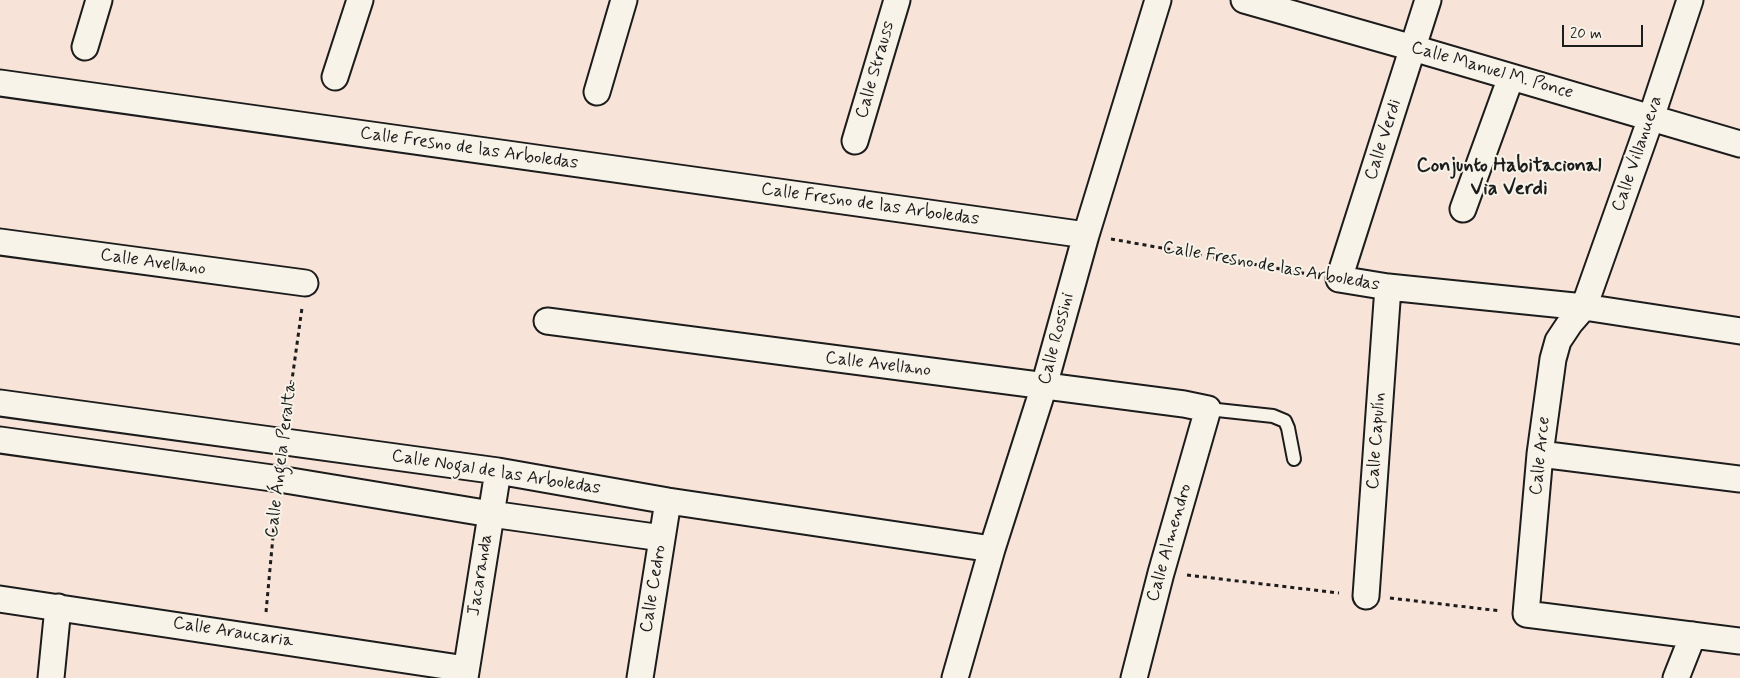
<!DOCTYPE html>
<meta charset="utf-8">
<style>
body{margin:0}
#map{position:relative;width:1740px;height:678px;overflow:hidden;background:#f7e3d8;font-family:Mynerve,sans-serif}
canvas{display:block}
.scale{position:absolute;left:1562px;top:25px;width:81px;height:22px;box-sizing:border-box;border:2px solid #1c1c1c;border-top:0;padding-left:6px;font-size:15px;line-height:18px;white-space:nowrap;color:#1c1c1c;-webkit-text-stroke:4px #f7f3e8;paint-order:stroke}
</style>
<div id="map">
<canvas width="1740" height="678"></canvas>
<div class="scale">20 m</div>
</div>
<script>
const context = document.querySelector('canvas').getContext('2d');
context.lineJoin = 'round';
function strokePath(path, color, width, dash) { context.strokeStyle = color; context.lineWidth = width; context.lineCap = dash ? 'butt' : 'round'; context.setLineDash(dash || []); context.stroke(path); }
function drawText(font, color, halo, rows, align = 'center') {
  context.font = font + ' Mynerve,sans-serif'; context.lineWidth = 4; context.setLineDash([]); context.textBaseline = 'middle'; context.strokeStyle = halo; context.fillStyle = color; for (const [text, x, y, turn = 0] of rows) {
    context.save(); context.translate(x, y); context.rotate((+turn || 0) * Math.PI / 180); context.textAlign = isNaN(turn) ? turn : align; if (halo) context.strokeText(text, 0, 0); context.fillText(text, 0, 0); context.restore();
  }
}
const lane = new Path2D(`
 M1208 409 1273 416 1285 421 1288 428 1294 459`);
const street = new Path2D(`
 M1244 0 1413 48 1740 144
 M1428 0 1339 279 1388 287 1584 307 1740 331
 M1690 0 1651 118 1584 307 1570 323 1558 341 1553 359 1540 454 1526 614 1740 641
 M85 47 99 0
 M335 77 360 0
 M0 83 1086 235
 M597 92 624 0
 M855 141 897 0
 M1463 209 1511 77
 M0 242 305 283
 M547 321 1184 404 1208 409 1161 573 1134 678
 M0 403 498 471 668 501 992 549
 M0 440 279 479 491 514 662 538
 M1540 454 1740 479
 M1366 596 1388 287
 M0 599 466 669
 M51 678 58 607
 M465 678 498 471
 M640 678 668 501
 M955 678 992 549 1044 386 1086 235 1158 0
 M1676 678 1693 635`);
strokePath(lane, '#1c1c1c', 16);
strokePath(street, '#1c1c1c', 29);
strokePath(new Path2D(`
 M1111 239 1314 275
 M287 416 302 308
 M1187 575 1339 593
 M1390 598 1501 611
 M266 612 276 504`), '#1c1c1c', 3, [4, 4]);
strokePath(lane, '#f7f3e8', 12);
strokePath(street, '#f7f3e8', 25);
drawText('18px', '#1c1c1c', '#f7f3e8', [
 ["Calle Strauss",876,70,-74],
 ["Calle Manuel M. Ponce",1492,71,16],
 ["Calle Verdi",1384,140,-72],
 ["Calle Fresno de las Arboledas",469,149,8],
 ["Calle Villanueva",1638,154,-71],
 ["Calle Fresno de las Arboledas",870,205,8],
 ["Calle Avellano",153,263,8],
 ["Calle Fresno de las Arboledas",1271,267,10],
 ["Calle Rossini",1057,339,-75],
 ["Calle Avellano",878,365,7],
 ["Calle Capulín",1377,441,-86],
 ["Calle Arce",1541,456,-84],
 ["Calle Ángela Peralta",282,460,-83],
 ["Calle Nogal de las Arboledas",496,473,9],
 ["Calle Almendro",1170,543,-74],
 ["Jacaranda",481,575,-81],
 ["Calle Cedro",654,589,-81],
 ["Calle Araucaria",233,633,9]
]);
drawText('bold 20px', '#1c1c1c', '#f7f3e8', [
 ["Conjunto Habitacional",1509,167],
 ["Via Verdi",1509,190]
]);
</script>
